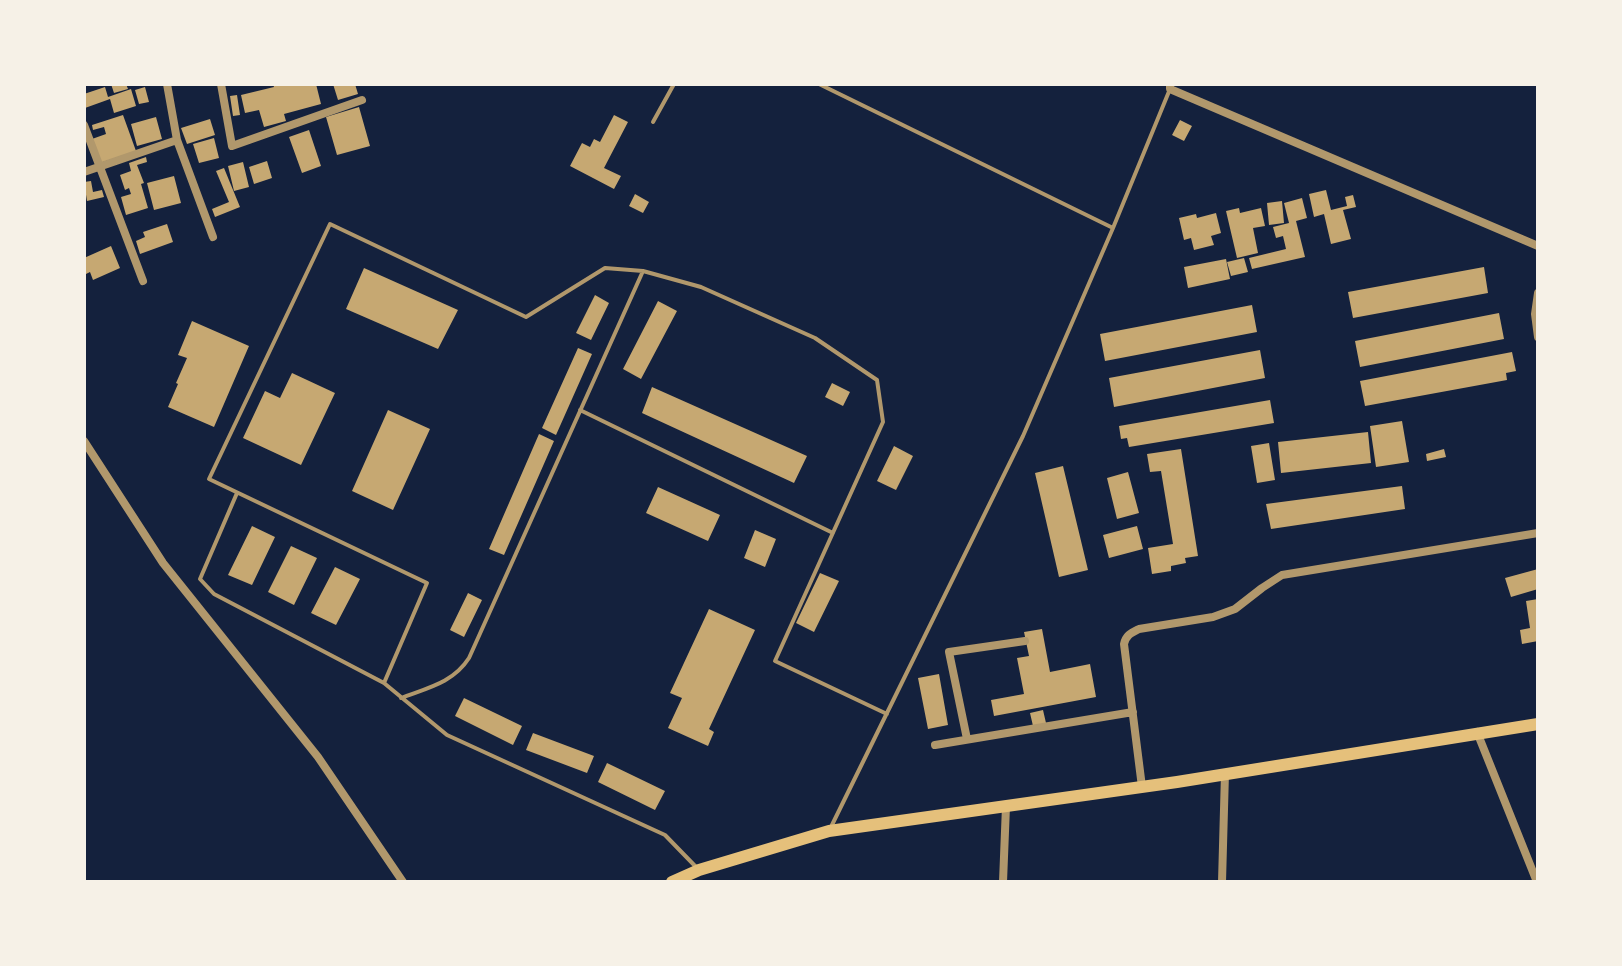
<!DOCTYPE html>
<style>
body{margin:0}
#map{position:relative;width:1622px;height:966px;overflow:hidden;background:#14213d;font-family:Commissioner,sans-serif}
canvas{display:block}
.frame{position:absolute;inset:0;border:86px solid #f6f1e7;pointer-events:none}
</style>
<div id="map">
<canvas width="1622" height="966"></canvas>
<div class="frame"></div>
</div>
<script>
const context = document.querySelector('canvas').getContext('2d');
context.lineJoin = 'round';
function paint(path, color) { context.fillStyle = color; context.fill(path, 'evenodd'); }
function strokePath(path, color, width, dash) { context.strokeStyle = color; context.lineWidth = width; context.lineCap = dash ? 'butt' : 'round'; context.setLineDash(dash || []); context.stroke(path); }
paint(new Path2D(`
 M111 84H126L128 89 114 93Z
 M273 84H316L321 104 284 114 286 121 264 127 259 110 245 113 241 95 274 87Z
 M333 84H355L358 94 338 100Z
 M105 87 108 97 131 89 136 106 114 113 110 99 85 108 84 94Z
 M145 87 149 102 139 104 135 90Z
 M237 95 240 115 233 116 230 96Z
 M359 107 370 146 337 155 326 117Z
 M123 115 136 151 100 163 92 139 106 134 104 127 93 130 92 125Z
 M614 115 628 122 604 168 621 176 614 189 570 166 582 143 590 147 594 139 600 142Z
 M156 117 162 139 137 146 131 124Z
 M210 119 215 135 187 144 181 128Z
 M1180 120 1192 126 1184 141 1172 135Z
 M309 130 321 166 302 173 289 137Z
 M214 138 219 158 199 163 193 144Z
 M146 157 147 162 137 165 144 183 141 184 148 208 126 215 121 197 131 194 129 188 125 190 120 175 131 171 129 163Z
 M267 161 272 178 254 184 249 167Z
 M243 162 249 187 234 191 228 166Z
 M224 168 240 207 215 217 212 209 229 202 216 171Z
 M174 176 181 203 154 210 147 183Z
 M91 181 93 192 102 190 104 197 87 201 84 182Z
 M1326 190 1331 210 1347 206 1345 197 1353 195 1356 207 1343 210 1351 239 1331 244 1324 214 1314 217 1309 194Z
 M635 194 649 202 643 213 629 206Z
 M1302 198 1307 218 1296 221 1305 257 1252 269 1249 258 1286 249 1283 236 1276 238 1273 227 1289 223 1284 203Z
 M1282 201 1284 223 1269 225 1267 203Z
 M1239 208 1240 213 1261 208 1265 226 1253 228 1258 253 1237 258 1226 211Z
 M1216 213 1221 233 1211 236 1214 245 1194 250 1191 238 1184 240 1179 218 1196 214 1197 218Z
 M167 224 173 242 140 254 136 241 145 237 143 232Z
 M111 246 120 268 93 280 90 272 84 275V258Z
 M1244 258 1248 272 1231 276 1227 262Z
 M1226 259 1230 279 1188 288 1184 267Z
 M1484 267 1488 293 1353 318 1348 292Z
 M364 268 458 310 438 349 346 309Z
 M595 295 609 303 591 340 576 333Z
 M658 301 677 311 641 379 623 369Z
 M1252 305 1257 332 1105 361 1100 334Z
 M1499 313 1504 339 1360 367 1355 341Z
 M192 321 249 346 214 427 168 407 178 384 176 383 187 358 178 355Z
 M578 348 592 354 556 435 542 428Z
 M1260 350 1265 378 1114 407 1109 378Z
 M1512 352 1516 371 1506 373 1507 380 1365 406 1360 381Z
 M292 373 335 393 301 465 243 438 265 391 280 398Z
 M832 383 850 392 843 406 825 397Z
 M652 387 807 456 794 483 642 413Z
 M1270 400 1274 423 1129 447 1127 438 1121 439 1119 426Z
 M388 410 430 429 393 510 352 491Z
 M1402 421 1409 462 1376 467 1370 426Z
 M1368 432 1371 463 1281 473 1278 442Z
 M539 434 554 441 504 555 489 549Z
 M1269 443 1275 480 1257 483 1251 446Z
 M894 446 913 456 896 490 877 481Z
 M1181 449 1198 556 1185 558 1186 563 1171 566V571L1152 574 1148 548 1173 544 1161 471 1150 472 1147 454Z
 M1444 449 1446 457 1427 461 1426 454Z
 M1063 466 1088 570 1059 577 1035 473Z
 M1128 472 1139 513 1117 519 1107 478Z
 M1402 486 1405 509 1271 529 1266 504Z
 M658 487 720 515 708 541 646 513Z
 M252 526 275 537 252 585 228 575Z
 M1137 526 1143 549 1109 558 1103 535Z
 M755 530 776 539 765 567 744 558Z
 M291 546 317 558 294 605 268 592Z
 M335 567 360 579 336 625 311 613Z
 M1538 569V589L1511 597 1505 578Z
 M820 573 839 581 814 632 796 623Z
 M468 593 482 600 464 637 450 630Z
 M1538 599V641L1522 644 1520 630 1530 628 1526 601Z
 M709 609 755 630 709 729 714 732 708 746 668 728 682 698 670 693Z
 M1042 629 1050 672 1090 664 1096 697 994 716 991 700 1024 694 1017 658 1029 656 1024 632Z
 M939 674 948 725 928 729 918 678Z
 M464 698 522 726 513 745 455 716Z
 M1043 710 1046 723 1033 726 1030 713Z
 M533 733 594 756 587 773 526 750Z
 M607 763 665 791 655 810 598 782Z`), '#c6a872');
strokePath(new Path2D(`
 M819 84 1113 228
 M653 122 674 84
 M580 410 833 533
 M237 493 200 579 214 594 384 683 447 735 665 835 697 868
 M384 683 427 583 209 479 330 224 526 317 605 268 643 271 701 287 815 338 877 380 883 422 775 661 887 714
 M401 698C427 688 453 683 469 658L643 271
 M830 829 1023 436 1113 228 1170 89`), '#b1986c', 4);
strokePath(new Path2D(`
 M167 84 177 140 213 237
 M221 84 232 146 362 100
 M1170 84V89L1538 246
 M84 125 143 281
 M84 172 177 140
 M1538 293 1535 314 1538 337
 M84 441 163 563 318 757 403 882
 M1477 732 1537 882
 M967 739 949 652 1025 641
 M935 745 1133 712
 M1142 787 1124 644C1126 635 1131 633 1139 629L1213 617 1235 609 1262 588 1282 575 1538 533
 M1003 882 1006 806
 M1222 882 1225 773`), '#b1986c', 8);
strokePath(new Path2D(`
 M672 882 699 870 829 831 1177 782 1538 724`), '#e5c07b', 12);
</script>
